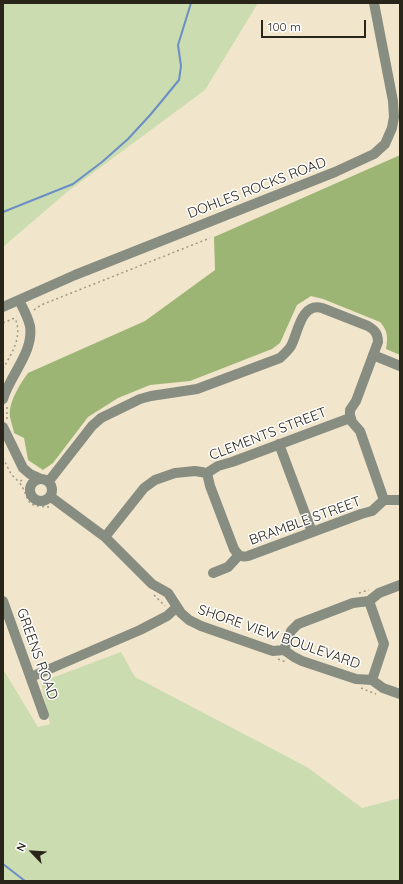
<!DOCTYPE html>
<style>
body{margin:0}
#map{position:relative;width:403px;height:884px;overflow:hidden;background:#f1e6cb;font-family:Quicksand,sans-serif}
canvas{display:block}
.frame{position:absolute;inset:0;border:4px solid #29251b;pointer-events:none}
.north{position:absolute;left:12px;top:832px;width:40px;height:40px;-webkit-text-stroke:3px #fff;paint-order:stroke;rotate:295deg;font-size:11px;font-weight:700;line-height:16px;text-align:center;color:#29251b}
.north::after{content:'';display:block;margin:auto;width:14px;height:18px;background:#29251b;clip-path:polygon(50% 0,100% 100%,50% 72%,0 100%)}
.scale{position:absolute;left:261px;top:20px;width:105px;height:18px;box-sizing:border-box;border:2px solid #29251b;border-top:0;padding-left:5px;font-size:12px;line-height:14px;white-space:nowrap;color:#29251b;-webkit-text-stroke:3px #fff;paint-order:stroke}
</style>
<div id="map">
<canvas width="403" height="884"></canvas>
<div class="frame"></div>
<div class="north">N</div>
<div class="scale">100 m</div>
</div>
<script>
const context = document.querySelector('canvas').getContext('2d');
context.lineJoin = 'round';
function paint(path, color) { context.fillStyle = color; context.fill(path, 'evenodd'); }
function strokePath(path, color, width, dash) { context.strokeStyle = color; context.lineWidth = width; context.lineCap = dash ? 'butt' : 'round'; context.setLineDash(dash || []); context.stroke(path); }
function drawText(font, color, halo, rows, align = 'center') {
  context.font = font + ' Quicksand,sans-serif'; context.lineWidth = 3; context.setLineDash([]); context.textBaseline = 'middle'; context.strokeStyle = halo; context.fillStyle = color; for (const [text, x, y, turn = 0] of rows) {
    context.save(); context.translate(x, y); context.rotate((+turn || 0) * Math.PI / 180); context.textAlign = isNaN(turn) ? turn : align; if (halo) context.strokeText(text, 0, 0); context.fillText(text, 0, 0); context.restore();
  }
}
paint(new Path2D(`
 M3 3H258L205 90 67 192 3 247Z
 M121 652 135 677 307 767 362 808 400 798V881H3V669L38 727 50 724 41 682Z`), '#cbdcb1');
paint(new Path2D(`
 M398 156H400V355L386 349C388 338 388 331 380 322L323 299 311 296 297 305 280 343 272 349 190 381 150 385 118 398 88 417 53 463 43 470 28 460 24 438 14 433C13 427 11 422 10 417 8 403 20 384 28 373L145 321 215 270 214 237Z`), '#9db574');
strokePath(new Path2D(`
 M3 212 73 184 102 162 128 139 151 114 179 80 181 66 178 45 191 3
 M3 864 25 881`), '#6a8ec5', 2);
strokePath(new Path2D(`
 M34 310 41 305 210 238
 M3 323 17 317
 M3 369C12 352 23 337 15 318
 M7 407V419
 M3 458 11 474 19 482
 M22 480 19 482C32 500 21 506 50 507
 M359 593 369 590
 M154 595 165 606
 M278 659 286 662
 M361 688 376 694`), '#a09884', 1.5, [2, 3]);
strokePath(new Path2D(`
 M3 307 75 275 335 172 374 154 385 144 392 128 394 117 393 101 374 3
 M373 355 400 366
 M3 399C10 375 34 352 30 326 28 317 23 308 19 300
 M3 427 23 468 30 474 39 478
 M279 444 312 532
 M207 473 210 486 234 549C238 555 241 558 248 556L361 514 372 511 384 500H400
 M30 490a11 11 0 1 1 22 0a11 11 0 1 1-22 0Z
 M49 481 92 426 101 418 140 399 151 396 197 389 280 358C284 354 288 351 291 346 298 333 301 302 322 308L368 326C375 330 378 334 378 342L356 401 350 410V415L352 422 360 431 384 500
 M51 497 105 537 152 584 168 593 181 613 189 620 201 626 267 649 273 651 284 650 294 657 302 661 356 679 372 680 383 688 400 694
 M105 537 144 488 155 480 175 473 195 471 207 473 218 466 232 462 350 418
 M213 573 228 567 239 555
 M3 601 44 715
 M369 601 384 644 372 680
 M284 650 291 631 298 624 353 603 369 601 379 593 400 585
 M31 677 140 630 167 616 177 607`), '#888d82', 10);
drawText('14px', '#29251b', '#fff', [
 ["DOHLES ROCKS ROAD",257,188,-21],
 ["CLEMENTS STREET",268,434,-21],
 ["BRAMBLE STREET",305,521,-20],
 ["SHORE VIEW BOULEVARD",279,637,19],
 ["GREENS ROAD",37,654,70]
]);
</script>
